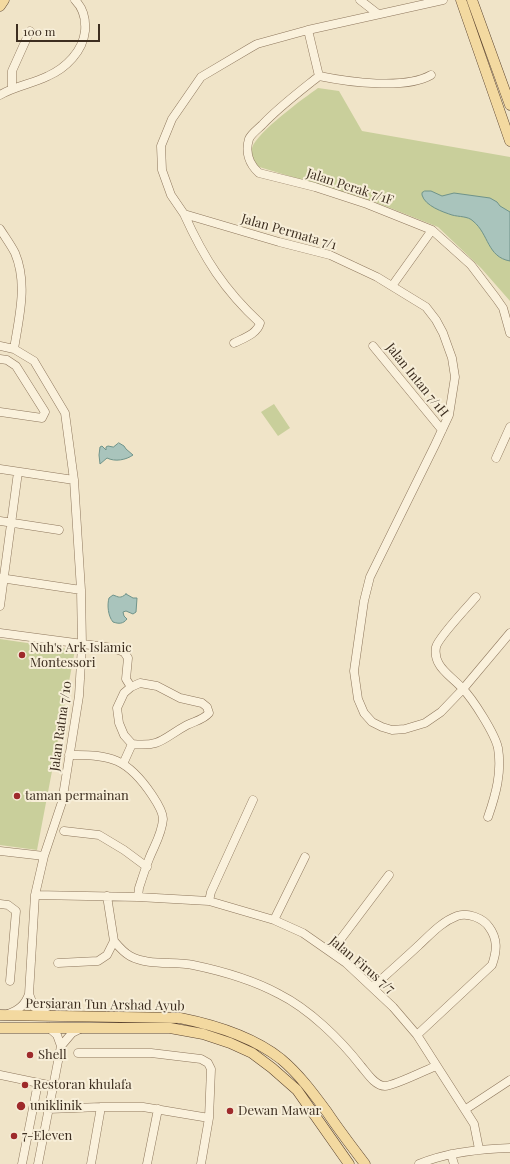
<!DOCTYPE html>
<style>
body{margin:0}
#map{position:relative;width:510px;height:1164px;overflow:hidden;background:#f0e4c8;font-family:"Playfair Display",serif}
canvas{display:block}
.scale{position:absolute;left:16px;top:24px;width:84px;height:18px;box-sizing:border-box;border:2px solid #3d2e20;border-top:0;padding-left:5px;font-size:12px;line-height:14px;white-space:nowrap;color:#3d2e20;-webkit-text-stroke:3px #f7eed8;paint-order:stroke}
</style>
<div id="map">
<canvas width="510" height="1164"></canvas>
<div class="scale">100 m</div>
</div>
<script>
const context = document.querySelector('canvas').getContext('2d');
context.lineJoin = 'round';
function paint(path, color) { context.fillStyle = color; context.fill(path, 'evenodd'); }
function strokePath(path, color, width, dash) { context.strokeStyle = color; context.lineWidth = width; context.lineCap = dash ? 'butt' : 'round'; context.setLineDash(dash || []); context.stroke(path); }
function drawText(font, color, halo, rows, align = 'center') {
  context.font = font + ' "Playfair Display",serif'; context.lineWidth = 4; context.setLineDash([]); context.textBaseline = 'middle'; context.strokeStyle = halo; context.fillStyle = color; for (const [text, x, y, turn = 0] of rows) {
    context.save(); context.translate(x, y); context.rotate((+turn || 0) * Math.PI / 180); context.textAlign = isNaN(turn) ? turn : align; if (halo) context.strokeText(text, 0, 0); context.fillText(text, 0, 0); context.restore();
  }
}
paint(new Path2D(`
 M318 88 339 91 362 131 510 157V301L481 268 438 227 375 202 256 166C254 161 251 155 252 148 257 132 304 98 318 88Z
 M274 404 290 428 278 436 261 412Z
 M0 639 75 650 37 850 0 845Z`), '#c9cf9b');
const water = new Path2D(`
 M425 191H431L442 196 454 193 490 198 497 202 500 206 510 212V261C487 257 489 234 473 221 468 216 459 217 452 215 443 212 425 206 422 195V193Z
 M119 443 124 446 126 449 133 455C126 460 115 462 107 458L100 464 99 455 100 447 102 446 106 450V447L108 446 113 447Z
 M126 594 133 598H137L136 612 133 614 126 611 123 612 124 616 127 619C123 624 119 624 113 622 108 616 107 605 109 598L113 595C119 597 120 599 126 594Z`);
paint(water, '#a9c4bc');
strokePath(water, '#6f938a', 1);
const minor = new Path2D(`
 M360 0 378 14
 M443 0 308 30 257 44 250 48 201 77 172 119 161 146 162 170 171 195 184 214 279 242 330 255 377 277 426 307 436 320 443 333 452 358 455 377 449 415 435 445 370 577 364 601 354 671 358 699 364 713 372 722 382 727 392 730 405 729 425 723 441 712 463 689 510 633
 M308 30 319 76C348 82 405 90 431 75
 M319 76C299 92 279 107 262 125 258 129 251 134 249 139 245 152 249 164 259 173L315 187 367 204 432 230 471 265 496 298 503 308 510 333
 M12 88V71L30 31
 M0 95C15 86 32 84 48 76 66 68 83 51 85 31 86 19 83 8 75 0
 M184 214C204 258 224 290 260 323 257 334 244 338 234 343
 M0 229C5 237 11 245 15 253 28 284 19 317 14 349
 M392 286 432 230
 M0 346 14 349 34 361 65 413 74 480 81 590 82 645 79 696 62 802 44 856 35 895 29 994 34 1007 49 1015
 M373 346 442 430
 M0 359 7 360 16 366 45 412 42 418 0 412
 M496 458 510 427
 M0 469 74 480
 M0 521 59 530
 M0 578 81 590
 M476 597C468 606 438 638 436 647 435 653 436 659 439 664 444 673 455 680 462 688 473 699 495 734 498 748 502 772 496 794 488 817
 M0 606 18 472
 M0 633 113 648 124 652 128 658 126 679 131 687
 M69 755C111 754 128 759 152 795 156 801 163 811 163 819 162 834 154 846 149 859 145 869 142 879 139 888L138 897
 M123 764 132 744C162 747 163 738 187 725 195 721 203 720 209 713L207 707 202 703 180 698 157 686 140 683 131 687 124 693 117 708 119 723 124 735 132 744
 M64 831 99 835 124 850 147 867
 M0 851 44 856
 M35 895 138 897 209 901 274 920 303 933 346 963 393 1007 417 1035 474 1124 479 1149
 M209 901 211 892 253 800
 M0 904 8 905 16 911 10 981
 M274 920 305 857
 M114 941C119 947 123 952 130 956 148 966 173 961 193 965 222 971 253 980 279 994 309 1009 340 1039 361 1066 367 1073 375 1086 385 1086 394 1086 426 1070 436 1066
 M331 952 389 875
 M58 963 98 961 107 955 114 941 107 896
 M373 987C388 973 403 960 418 946 430 935 441 922 457 916 467 912 483 918 489 927 498 939 497 951 492 965L417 1035
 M8 1014C19 1010 25 1005 29 994
 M48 1027 57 1035 61 1046
 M78 1053H151L201 1059 208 1063 211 1069 209 1118 201 1164
 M0 1075 53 1086
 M48 1109 101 1107H143L209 1118
 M466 1109 510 1080
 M451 1154 454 1164
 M22 1164 38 1083
 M38 1164 61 1046 72 1033 82 1028
 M91 1164 101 1107
 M147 1164 158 1109
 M419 1164C447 1152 479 1149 510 1148`);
const major = new Path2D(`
 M461 0 510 141
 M472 0 510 105
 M0 6 4 0
 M0 1015 180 1018C215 1025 252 1036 281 1059 299 1074 313 1093 327 1112 339 1130 352 1147 365 1164
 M0 1028H170L203 1034 230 1043 252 1053 272 1068 297 1090 349 1164`);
strokePath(minor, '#8d765c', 9);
strokePath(major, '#5b4430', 11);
strokePath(minor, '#faf1dc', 8);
strokePath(major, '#f3d9a0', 10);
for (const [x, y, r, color] of [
 [22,655,4,"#9e2a2b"],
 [17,796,4,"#9e2a2b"],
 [30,1055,4,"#9e2a2b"],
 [25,1085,4,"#9e2a2b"],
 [21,1106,5,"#9e2a2b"],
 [230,1111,4,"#9e2a2b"],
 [14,1136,4,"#9e2a2b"]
]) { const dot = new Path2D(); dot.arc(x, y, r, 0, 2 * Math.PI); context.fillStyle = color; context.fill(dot); strokePath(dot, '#f7eed8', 1.5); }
drawText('13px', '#3d2e20', '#f7eed8', [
 ["Jalan Perak 7/1F",350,187,18],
 ["Jalan Permata 7/1",289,232,16],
 ["Jalan Intan 7/1H",417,380,51],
 ["Jalan Ratna 7/10",61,726,-82],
 ["Jalan Firus 7/7",362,965,40],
 ["Persiaran Tun Arshad Ayub",105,1005,1]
]);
drawText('13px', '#3d2e20', '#f7eed8', [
 ["Nuh's Ark Islamic",30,648],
 ["Montessori",30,663],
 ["taman permainan",25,796],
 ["Shell",38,1055],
 ["Restoran khulafa",33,1085],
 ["uniklinik",30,1106],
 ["Dewan Mawar",238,1111],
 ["7-Eleven",22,1136]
], 'left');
</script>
